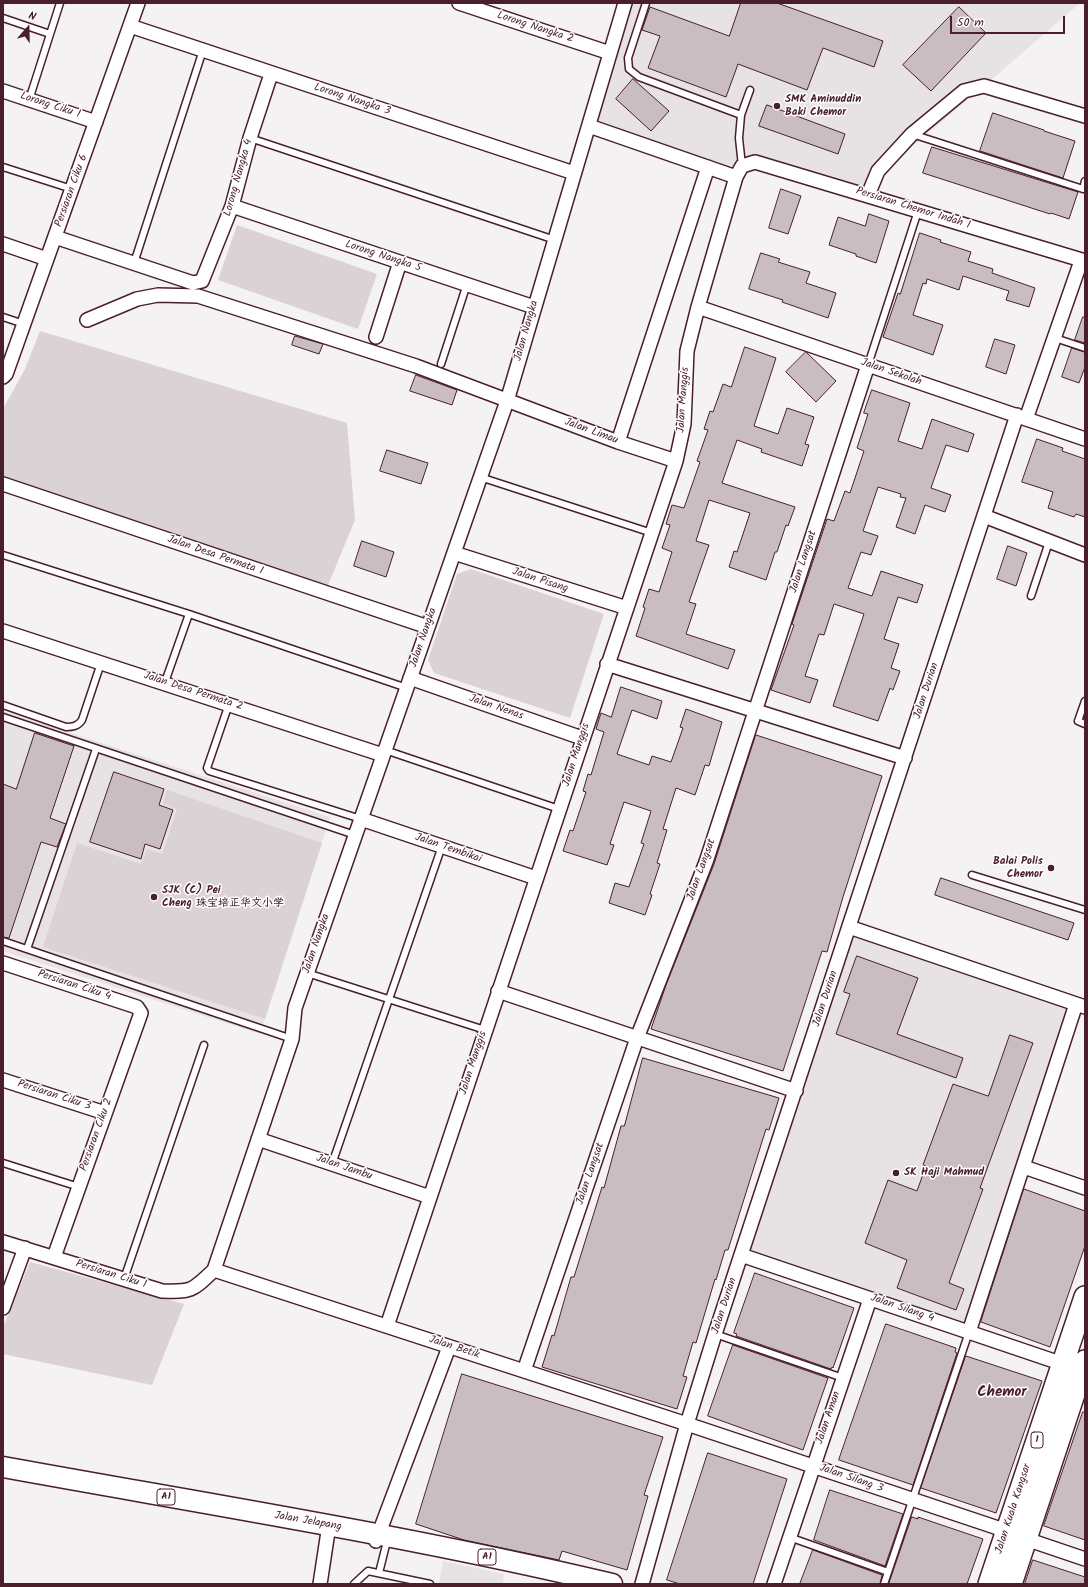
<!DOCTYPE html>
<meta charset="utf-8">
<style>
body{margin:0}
#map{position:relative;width:1088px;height:1587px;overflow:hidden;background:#f4f2f2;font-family:Kalam,sans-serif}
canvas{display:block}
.frame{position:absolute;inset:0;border:4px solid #4a1f2b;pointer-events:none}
.north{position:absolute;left:8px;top:8px;width:40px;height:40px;-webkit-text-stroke:3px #fff;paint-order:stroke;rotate:20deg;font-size:11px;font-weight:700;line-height:16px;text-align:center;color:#4a1f2b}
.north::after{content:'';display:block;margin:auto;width:14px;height:18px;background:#4a1f2b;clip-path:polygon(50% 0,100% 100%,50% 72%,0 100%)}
.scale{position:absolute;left:950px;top:16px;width:115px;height:18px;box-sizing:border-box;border:2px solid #4a1f2b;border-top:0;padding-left:5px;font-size:12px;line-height:14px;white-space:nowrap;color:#4a1f2b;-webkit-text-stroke:3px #fff;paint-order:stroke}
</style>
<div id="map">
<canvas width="1088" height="1587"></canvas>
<div class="frame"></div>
<div class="north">N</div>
<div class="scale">50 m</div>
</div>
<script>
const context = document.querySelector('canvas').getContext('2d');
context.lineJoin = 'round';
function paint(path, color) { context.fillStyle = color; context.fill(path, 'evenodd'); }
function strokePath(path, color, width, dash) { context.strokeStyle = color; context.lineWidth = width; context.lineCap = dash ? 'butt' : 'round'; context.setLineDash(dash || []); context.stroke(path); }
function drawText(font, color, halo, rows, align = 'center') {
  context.font = font + ' Kalam,"LXGW WenKai TC",sans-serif'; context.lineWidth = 3; context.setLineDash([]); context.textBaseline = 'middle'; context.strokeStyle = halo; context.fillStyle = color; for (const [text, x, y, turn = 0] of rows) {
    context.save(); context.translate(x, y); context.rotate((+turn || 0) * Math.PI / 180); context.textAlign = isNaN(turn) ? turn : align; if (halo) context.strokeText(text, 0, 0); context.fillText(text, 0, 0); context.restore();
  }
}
paint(new Path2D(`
 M626 3H1080L984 86 855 195 755 160 736 176 589 126Z
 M3 711 330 817 260 1034 3 951Z
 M855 920 1082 998 969 1332 741 1255Z
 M443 1561 504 1574 503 1584H439Z`), '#e7e2e3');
paint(new Path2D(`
 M237 225 377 274 358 329 218 280Z
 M40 331 347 423 355 520 326 590 3 485V409L25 369Z
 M471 569 604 614 570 718 434 673 428 660 457 574Z
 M167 790 322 843 265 1019 43 947 77 843 141 864 147 849 162 854 177 809 163 804Z
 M30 1262 184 1304 152 1385 3 1354V1327Z`), '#dbd2d5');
const building = new Path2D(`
 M741 3H777L883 41 874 67 823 48 807 90 738 64 726 97 648 68 660 36 642 30 650 7 729 36Z
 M959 7 986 33 931 91 903 65Z
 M633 79 669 111 651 131 616 99Z
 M767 105 845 134 838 154 759 126Z
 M993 113 1044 130V131L1075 141 1063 178 980 151Z
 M932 147 1078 192 1069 219 1051 213 1050 214 923 173Z
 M781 189 801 196 788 234 769 228Z
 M869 214 889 221 876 263 856 256V254L829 245 838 217 865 226Z
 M920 233 941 240 940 242 971 252 968 261 993 269 992 273 1035 288 1029 307 1006 300 1009 291 963 276 959 290 927 279 926 284 923 283 913 315 943 325 933 355 883 337 898 293 900 294Z
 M761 253 780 259 778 262 810 272 806 283 836 293 828 318 782 302 783 300 749 289Z
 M1083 317H1085V343L1075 340Z
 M295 336 323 344 319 354 292 345Z
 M995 339 1015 345 1006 374 986 367Z
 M745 347 776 358 754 426 778 434 787 408 814 417 805 444 809 445 802 466 761 452 762 449 737 440 722 483 795 507 788 526 786 525 777 552H775L766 580 729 567 734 551 737 552 750 513 709 500 696 541 709 545 689 602 696 604 686 634 735 650 728 669 636 636 645 608 643 607 649 589 659 592 672 552 662 548 670 525 666 524 672 505 684 508 700 462 697 461 708 430 704 429 710 411 713 412 723 384 731 387Z
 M1072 348 1085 352V367L1079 383 1062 377Z
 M806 352 836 381 816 402 786 372Z
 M416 375 457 390 452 405 410 391Z
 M872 390 910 403 898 441 922 449 932 419 974 434 968 452 946 445 931 488 951 495 945 512 925 505 915 534 896 527 906 498 900 497 901 494 878 487 863 531 878 536 871 555 861 552 848 588 872 596 881 571 923 585 917 603 898 597 884 639 899 644 891 668 900 671 893 690 890 688 878 721 833 706 864 614 834 604 824 635 819 634 805 676 818 680 810 703 771 690 794 625 792 624 827 519 834 521 845 491 850 493 864 451 857 448 868 414 864 413Z
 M1037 439 1063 448 1062 451 1085 459V517L1076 514 1074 517 1048 508 1053 492 1022 482Z
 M387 450 428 463 421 484 380 471Z
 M362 541 394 552 386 577 354 566Z
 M1008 546 1027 553 1016 586 997 579Z
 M621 687 662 701 657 719 632 710 617 754 649 765 652 756 671 762 683 728 680 727 686 709 722 722 709 766 705 765 695 795 676 788 663 829 667 830 657 863 660 864 650 894 652 895 645 915 609 903 615 883 629 887 644 844 641 843 651 811 624 802 610 844 614 845 607 865 563 851 570 830 573 831 586 792 583 791 588 774 591 775 604 732 596 729 601 713 611 717Z
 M35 733 74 746 50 818 66 824 57 847 41 842 9 938 3 937V784L16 789Z
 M756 735 882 776 843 897 827 952 822 951 783 1071 651 1029 666 985 714 864Z
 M114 772 164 789 159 805 173 810 160 849 145 844 141 859 90 842Z
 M941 878 1074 923 1068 940 935 895Z
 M857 956 918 978 897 1034 963 1058 956 1078 836 1034 850 994 844 992Z
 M1010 1035 1033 1043 980 1188 983 1189 949 1283 964 1289 956 1310 897 1288 907 1260 865 1243 888 1180 917 1191 926 1166 923 1165 953 1084 988 1096Z
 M643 1058 779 1098 769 1130 766 1129 728 1250H725L716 1280 715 1279 696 1343 693 1342 683 1376 687 1377 677 1409 542 1367 552 1335 554 1336 571 1277H574L602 1187 604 1188 621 1126H624Z
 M1024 1189 1085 1211V1246L1050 1347 981 1322Z
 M755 1273 854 1308 833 1368 832 1367 831 1369 736 1336 737 1334 734 1333Z
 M886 1324 956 1348 955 1352 957 1353 913 1485 839 1460Z
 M733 1345 828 1378 803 1450 708 1416Z
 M966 1356 1042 1381 996 1513 921 1488Z
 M462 1374 663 1437 644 1495 648 1496 627 1570 562 1551 559 1560 464 1540 416 1524Z
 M1083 1412H1085V1540L1044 1526Z
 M708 1453 787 1479 753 1584H680L667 1580Z
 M830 1490 903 1514 885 1566 814 1540Z
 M912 1517 918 1519V1517L983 1539 967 1584H889Z
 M813 1550 882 1575 880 1584H800Z
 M1033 1560 1085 1577V1584H1025Z`);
paint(building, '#cabdc1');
strokePath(building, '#4a1f2b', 1);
const service = new Path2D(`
 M646 3 628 58 629 69 639 77 741 115 750 90
 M3 18 50 34
 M29 100 60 3
 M741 115 739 138 742 166
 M912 134 1083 189 1085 181
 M250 138 555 240
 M3 167 72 189
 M134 263 203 50
 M3 317 24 324
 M1055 338 1085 348
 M441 364 467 284
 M868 365 918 211
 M480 477 652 533
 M3 555 189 614 165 682
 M1031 596 1049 542
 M189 614 407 688
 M1085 701 1078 721 1085 724
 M229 704 207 768 209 771 361 819
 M3 705 66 727C73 727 78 726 82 720L101 663
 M3 717 355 835
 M385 750 559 809
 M972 875 1085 910
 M3 941 292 1039
 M27 949 96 749
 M307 973 485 1030
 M3 1163 79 1187
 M332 1164 442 846
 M124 1279 204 1045
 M715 1334 843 1378
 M789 1537 888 1572
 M379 1573 386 1545 389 1540
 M354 1584 368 1571 430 1584
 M884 1584 969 1332`);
const minor = new Path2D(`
 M459 3 610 53
 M130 26 574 173
 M3 91 96 122
 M589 126 736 177
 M868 195 878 171 912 134 964 91 984 86 1085 116
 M232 206 534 307
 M55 237 193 283 202 281 232 206 250 138 271 74
 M3 244 47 259
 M698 307 1085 439
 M87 320 137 299 158 295 198 296 416 366 618 442 676 461
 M376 337 400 262
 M3 377 6 374 138 3
 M1026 419 1081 261
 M618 442 708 167
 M3 484 428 627
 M984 516 1085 555
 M454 553 627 608
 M3 631 383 755
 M607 664 905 758
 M410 678 582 738
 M361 819 536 878
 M849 927 1085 1007
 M3 963 137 1007 141 1013 54 1257
 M498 991 796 1091
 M3 1080 105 1113
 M258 1139 430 1197
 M1024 1167 1085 1188
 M3 1242 162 1291C192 1292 192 1291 214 1270L292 1039 295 1008 507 401 625 3
 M741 1255 1063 1364
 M214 1270 687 1424 1007 1531
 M3 1308 25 1248
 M387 1326 676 461 684 424 687 351 698 307 736 177 742 166 755 162 1085 261
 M969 1332 1076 1004
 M524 1371 637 1038 706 862 868 365
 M1026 1539 1085 1559
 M376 1541 449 1347
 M320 1584 329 1525
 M642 1584 687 1424 715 1334 1017 415
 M774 1584 870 1299`);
const primary = new Path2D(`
 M3 1467C206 1504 411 1536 612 1584`);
const trunk = new Path2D(`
 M989 1584 1085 1297
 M1011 1584 1085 1361`);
strokePath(service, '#4a1f2b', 9);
strokePath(minor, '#4a1f2b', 16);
strokePath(primary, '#4a1f2b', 23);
strokePath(trunk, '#4a1f2b', 24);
strokePath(service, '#fff', 6);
strokePath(minor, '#fff', 13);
strokePath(primary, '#fff', 20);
strokePath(trunk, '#fff', 21);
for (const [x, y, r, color] of [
 [777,106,4,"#4a1f2b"],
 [1051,868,4,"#4a1f2b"],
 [154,897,4,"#4a1f2b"],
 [896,1173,4,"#4a1f2b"]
]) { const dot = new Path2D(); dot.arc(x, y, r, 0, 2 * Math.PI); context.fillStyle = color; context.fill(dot); strokePath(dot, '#fff', 1.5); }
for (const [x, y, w] of [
 [1037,1440,12],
 [166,1497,18],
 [487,1557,18]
]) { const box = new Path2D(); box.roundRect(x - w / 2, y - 8, w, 16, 3); context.fillStyle = '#fff'; context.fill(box); strokePath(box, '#4a1f2b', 1); }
drawText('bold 10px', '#4a1f2b', null, [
 ["1",1037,1440],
 ["A1",166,1497],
 ["A1",487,1557]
]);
drawText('11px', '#4a1f2b', '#fff', [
 ["Lorong Nangka 2",535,28,18],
 ["Lorong Nangka 3",352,100,18],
 ["Lorong Ciku 1",50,106,18],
 ["Lorong Nangka 4",239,178,-74],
 ["Persiaran Ciku 6",72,191,-70],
 ["Persiaran Chemor Indah 1",913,209,17],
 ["Lorong Nangka 5",383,257,18],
 ["Jalan Nangka",527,331,-74],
 ["Jalan Sekolah",891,373,19],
 ["Jalan Manggis",684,400,-86],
 ["Jalan Limau",591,432,20],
 ["Jalan Desa Permata 1",215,556,19],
 ["Jalan Langsat",804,562,-72],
 ["Jalan Pisang",540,581,18],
 ["Jalan Nangka",424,638,-71],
 ["Jalan Durian",927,691,-72],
 ["Jalan Desa Permata 2",193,692,18],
 ["Jalan Nenas",496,708,19],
 ["Jalan Manggis",577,755,-72],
 ["Jalan Tembikai",448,849,19],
 ["Jalan Langsat",702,870,-70],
 ["Jalan Nangka",317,944,-71],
 ["Persiaran Ciku 4",74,986,18],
 ["Jalan Durian",826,999,-72],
 ["Jalan Manggis",474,1063,-72],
 ["Persiaran Ciku 3",54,1096,18],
 ["Persiaran Ciku 2",97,1135,-70],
 ["Jalan Jambu",344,1168,19],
 ["Jalan Langsat",591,1174,-71],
 ["Persiaran Ciku 1",111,1275,17],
 ["Jalan Durian",725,1306,-72],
 ["Jalan Silang 4",902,1309,19],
 ["Jalan Betik",454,1348,18],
 ["Jalan Aman",829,1418,-71],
 ["Jalan Silang 3",851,1479,19],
 ["Jalan Kuala Kangsar",1014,1509,-72],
 ["Jalan Jelapang",308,1522,10]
]);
drawText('bold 11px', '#4a1f2b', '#fff', [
 ["SMK Aminuddin",785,100],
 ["Baki Chemor",785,113],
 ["Balai Polis",1043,862,"right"],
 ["Chemor",1043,875,"right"],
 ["SJK (C) Pei",162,891],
 ["Cheng 珠宝培正华文小学",162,904],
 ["SK Haji Mahmud",904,1173]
], 'left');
drawText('bold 15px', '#4a1f2b', '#fff', [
 ["Chemor",1002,1393]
]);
</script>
